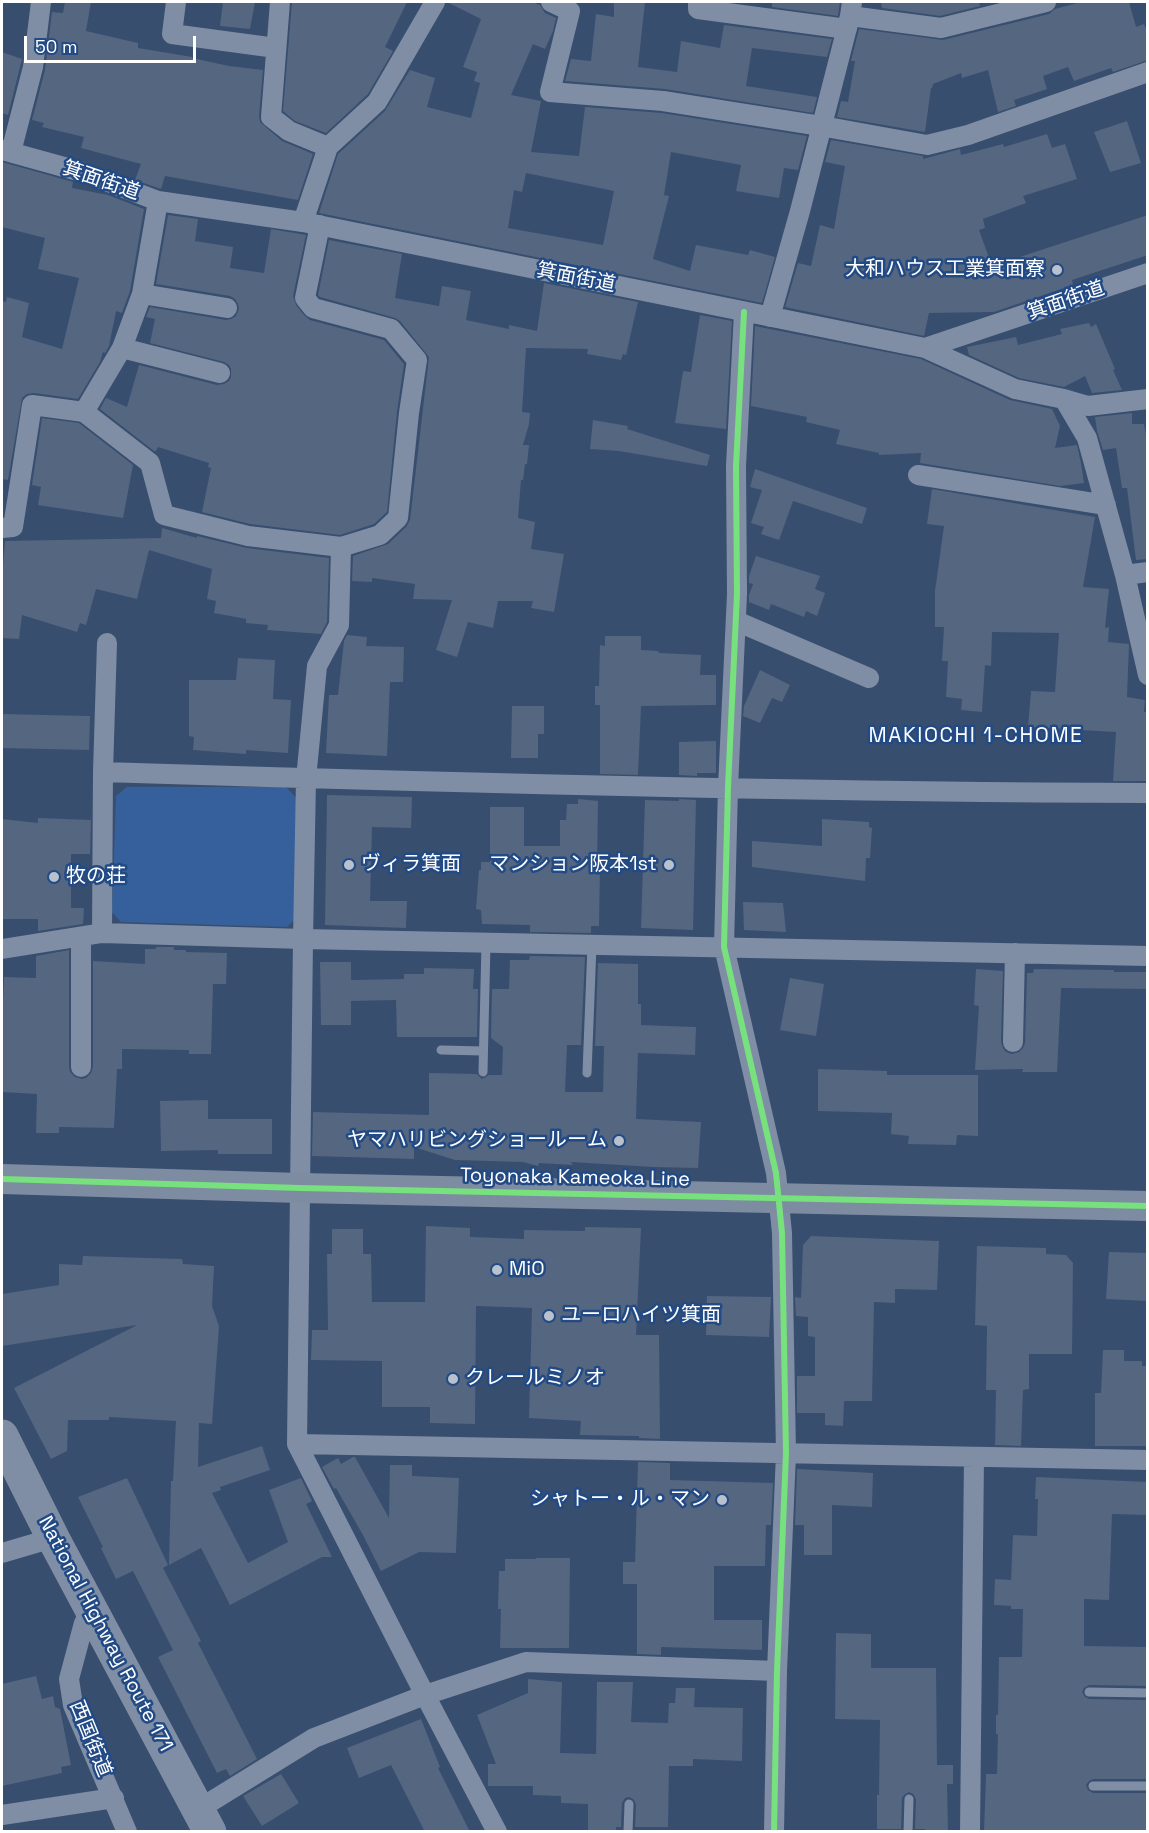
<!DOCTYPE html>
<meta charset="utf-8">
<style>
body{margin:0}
#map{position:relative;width:1149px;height:1833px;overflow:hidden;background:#384e6f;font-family:"Space Grotesk",sans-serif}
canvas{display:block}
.frame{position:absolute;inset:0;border:3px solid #fff;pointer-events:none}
.scale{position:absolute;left:24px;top:36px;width:172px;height:27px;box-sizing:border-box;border:3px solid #fff;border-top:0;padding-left:8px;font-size:18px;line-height:21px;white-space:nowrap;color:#fff;-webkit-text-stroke:4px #224a85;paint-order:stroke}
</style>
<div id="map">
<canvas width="1149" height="1833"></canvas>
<div class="frame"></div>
<div class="scale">50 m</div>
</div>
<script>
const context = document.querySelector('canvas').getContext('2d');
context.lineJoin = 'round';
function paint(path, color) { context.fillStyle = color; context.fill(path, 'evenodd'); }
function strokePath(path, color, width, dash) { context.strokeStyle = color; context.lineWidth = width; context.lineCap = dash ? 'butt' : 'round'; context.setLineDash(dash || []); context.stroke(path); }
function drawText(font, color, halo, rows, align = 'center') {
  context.font = font + ' "Space Grotesk","Noto Sans JP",sans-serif'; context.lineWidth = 5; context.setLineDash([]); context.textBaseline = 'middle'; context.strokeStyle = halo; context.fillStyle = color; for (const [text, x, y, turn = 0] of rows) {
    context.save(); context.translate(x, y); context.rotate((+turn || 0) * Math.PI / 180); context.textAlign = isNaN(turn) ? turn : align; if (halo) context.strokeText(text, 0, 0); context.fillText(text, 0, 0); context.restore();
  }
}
paint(new Path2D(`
 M127 787H286L297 799 295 919 287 927 121 922 112 912 116 796Z`), '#36609b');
paint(new Path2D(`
 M65 2H91L86 31 138 43V48L192 57V58L229 66 263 70 259 116 260 122 282 141 313 154 298 200 165 176 161 189 135 180 141 164 81 148 84 137 42 127 44 123 32 120 45 70 52 12 63 13Z
 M223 2H255L250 29 220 26Z
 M292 2H407L385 47 393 51 368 94 326 133 295 121 283 111Z
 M447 2H532L540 5 545 13 556 18 553 31 545 49 533 44 511 95 541 101 531 152 579 156 585 107 662 113 807 136 798 170 784 168 779 198 736 191 741 165 671 152 664 195 669 196 653 259 690 271 696 245 748 255 750 250 775 257 762 303 319 213 338 154 385 111 410 70 435 78 427 107 471 118 480 83 474 81 477 72 463 67 481 19ZM526 173 614 191 603 245 508 228 514 190 522 192Z
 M614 2H645L638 67 677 72 681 41 720 48 724 25 832 39 827 57 752 48 746 86 817 97 813 113 665 89 565 81 571 59 591 61 596 14 614 17Z
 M772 2H840L838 16 772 7Z
 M881 2H979L980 6 940 16 882 8Z
 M1081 2H1129L1136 27 1144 24 1148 34V60L1113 72 1111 68 1074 81 1068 67 1043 76 1047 89 1014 100 1016 106 998 112 988 70 962 78 961 73 933 84 932 88H931L925 132 837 117 841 101 848 102 855 61H851L859 29 943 40 1049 14 1055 9Z
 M2 52 22 59 8 115 2 113Z
 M1127 121 1141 163 1110 172 1094 132Z
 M1047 134 1052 148 1065 144 1077 179 1023 196 1026 203 983 219 985 228 979 230 992 266 1148 215V255L1072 280 1073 285 994 312 929 313 924 336 785 307 798 263 811 266 820 225 834 229 845 166 825 162 831 140 923 156V159L960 149 961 155 1003 144 1004 147Z
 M2 162 73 182 72 188 108 195 144 209 130 291 122 313 116 311 109 346 105 353 103 352 100 362 78 399 34 393 27 394 22 398 8 480 2 479V301L6 302 7 297 29 303 22 337 62 349 79 278 38 269 45 238 2 227Z
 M168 215 198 219 195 241 233 247 230 268 264 273 271 229 306 235 293 296 296 305 304 315 310 320 384 340 404 364 397 412 387 512 374 524 340 535 250 524 202 512 211 468 208 467 209 463 158 447 156 451H154L100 409 106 398 127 407 139 365 217 385 224 384 229 381 231 377V369L229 365 224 362 150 343 155 319 146 317 150 307 226 320 231 319 236 316 239 309 238 304 235 299 230 296 156 284Z
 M329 240 402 254 395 298 439 306 442 286 471 291 466 320 509 329V325L537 331 544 283 638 302 626 355 623 354 621 360 587 354 588 349 526 348 522 412 530 413 529 424 523 445H529L527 464H525L523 480H521L518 518 535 522 531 549 564 554 554 612 531 608 533 601H498L493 628 468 622 457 657 436 650 452 600 413 599 415 584 372 578V582L352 581 353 556 388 544 406 527 410 520 429 357 400 321 395 318 320 297 318 295Z
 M700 315 732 321 726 429 675 423 683 371 691 372Z
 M1089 323 1091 327 1096 324 1115 369 1113 370 1122 390 1092 393 1085 376 1064 387 1019 378 969 355 967 347 1016 337 1018 345 1062 334 1060 329Z
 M755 326 921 359 1010 400 1052 409 1060 426 1055 448 1077 445 1081 463 1084 483 1060 486 920 463 921 453 879 455V453L836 444 840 430 806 422 807 417 751 406Z
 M1132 413V424H1144L1148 445V559L1136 560 1127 488H1122L1116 448 1103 450 1097 431 1095 417Z
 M42 418 79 423 133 465 123 518 38 505 41 487 32 485Z
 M593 420 628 426 627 429 710 455 707 466 619 451 590 449Z
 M755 469 867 508 862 524 793 501 779 540 761 534 764 527 751 523 762 490 750 487Z
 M932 489 1095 517 1083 587 1109 589 1105 628 1109 627 1108 642 1129 644 1127 697 1145 700 1144 712H1148V781H1113L1116 732 1028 727 1031 691 1055 692 1059 633 992 632 991 666 985 665 982 712 961 710 962 699 946 697 948 661H942L944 627H935V591L944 526 927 524Z
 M162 528 197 538V536L247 548 329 558 327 622 321 634 267 630 268 625 246 623V619L214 613 216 601 207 599 212 569 149 550 137 599 96 589 86 625 80 623 77 632 22 615 19 639 2 638V578L5 541 161 538Z
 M756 556 820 576 815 589 825 593 817 616 806 611 804 617 771 604 769 610 749 602V595L753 584 749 583V576Z
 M347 635 367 637 366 646 404 647 403 682H390L387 756 326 753 329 695H338L344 641Z
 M605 636H641V650L658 651 659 653 701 655 700 675H716V705L641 706 638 775 600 774V705H595V686H599L600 645 605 646Z
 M238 658 275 660 273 699 291 700 288 753 246 750V754L193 750 194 737 189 736V680H236Z
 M760 670 790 685 782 702 772 698 760 723 743 716 744 706Z
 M512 706H544V734H538V758H511Z
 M2 714 90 716 89 750 2 748Z
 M716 741V773H697V776L679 775V742Z
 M327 795 412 797 411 828 372 827 370 901H407L406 928 325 925Z
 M578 799 598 801 597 868H600L599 926H591V933L530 932V925L482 924 481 910 476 909 479 870H481V862H490V807H524V846H560V820H566L567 804H578Z
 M679 799 696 800 693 930 641 928 645 800 679 801Z
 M38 818 91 820 90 854H71V908H84L83 924 38 931V919H2V819L38 823Z
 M822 819 869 822V827L872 828 870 858H866L865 881 752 867V841L822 846Z
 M743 902 783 903 786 932 744 930Z
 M156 947H174V950H186V952L227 953 226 984H213L211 1054H189V1050L122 1049V1069H117L114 1128 59 1127V1133H36L37 1094 2 1092V1023L4 977 36 978V956L69 950V1067L70 1072 75 1077 82 1079 86 1078 91 1073 93 1067V961L145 964V949H156Z
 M530 956 585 957 581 1045H567L565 1092H603L604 1046H595L598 963 638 964V1004H641V1025L696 1027 695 1055 638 1053 636 1119 701 1122 698 1168 654 1167 571 1162 573 1165 539 1163 538 1166 523 1162 455 1160 414 1147V1159L312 1156 313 1112 429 1115V1073L477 1074 482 1079 489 1075H502L503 1047 491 1038 492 989H509L510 960H529Z
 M320 962H351V980L404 979V974H424V968L474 969 473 989H478L477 1037H397L396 1000 351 1001V1025H321Z
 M976 969 1003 971 1001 1042 1003 1048 1006 1052 1012 1054 1019 1052 1023 1048 1025 1043 1027 973H1033L1034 969 1114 970V972H1148V989L1061 988 1057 1072H1022L1023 1069 975 1070 979 1006 974 1005Z
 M790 978 824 984 816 1036 780 1030Z
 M818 1069 887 1071V1075H978V1136L957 1135 956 1145 908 1144 909 1136 891 1134 892 1113 818 1111Z
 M208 1100V1119H272V1154H218V1150L161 1151 160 1101Z
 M426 1226 470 1228V1237L524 1239V1230L585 1231V1227L641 1228 636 1335H659L660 1439 639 1438V1436L580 1435 581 1421 529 1418 532 1308 476 1306 475 1424 430 1423V1407H382V1361L311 1360 312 1330H328L327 1254H332V1229H363V1254H371L372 1302H425Z
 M811 1236 939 1241 937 1290 895 1289V1303L874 1302 872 1401H844L843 1426 825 1425V1413H797V1376H815V1337L808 1336V1317L796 1316 795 1297 801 1298 803 1245Z
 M977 1246 1046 1248V1254L1066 1255 1073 1263 1072 1354H1029V1389L1023 1390 1021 1446 995 1445 996 1390H986L987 1326 975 1325Z
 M1109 1252 1148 1253V1301L1106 1299Z
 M83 1256 182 1259 183 1264 214 1266 212 1306 219 1326 212 1424 199 1423 198 1467 262 1446 270 1470 220 1487 221 1490 212 1493 248 1563 288 1542 269 1490 301 1478 312 1501 306 1504 332 1557H322L230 1605 201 1548 169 1565 171 1481H173L176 1421 109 1417V1420H68L67 1451 51 1459 14 1388 137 1325 2 1346V1294L59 1285V1264L82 1265Z
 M707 1296 771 1297 769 1337 706 1335Z
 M1103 1350H1124V1361H1142V1366H1148V1446H1095V1393H1101Z
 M353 1457H355L389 1518 390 1465H412V1476L459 1478 456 1553 419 1552 381 1571 363 1535 336 1488 334 1489 322 1467 338 1458 341 1464Z
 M638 1462 670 1463V1480L773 1483 771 1525H766L765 1566H714V1620H762V1650L661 1647V1655L637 1654V1584H623V1562H635Z
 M797 1469 873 1473 872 1507 832 1505V1555H804V1525H795Z
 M1036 1477 1148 1482V1515L1112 1514 1109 1600 1084 1599V1646L1148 1647V1686L1089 1685 1084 1688 1082 1692 1085 1697 1089 1699 1148 1700V1779H1093L1089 1781 1086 1785 1088 1790 1093 1793H1147L1146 1832H984L986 1774H997L998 1734H996V1715H998L999 1657H1022L1023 1609H1011V1606L994 1605 995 1579 1011 1580 1013 1535 1037 1536 1038 1499H1035Z
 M127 1478 168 1565 163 1568 201 1641 198 1643 257 1759 230 1776 226 1769 217 1773 158 1657 173 1650 133 1571 116 1579 101 1548 103 1547 78 1497Z
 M536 1558H570L569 1648H500L501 1609H498L499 1571H505V1559H536Z
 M836 1633 871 1634V1668H936L937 1765H953V1784H947L948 1832H925V1829H915L916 1799 913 1794 909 1792 904 1795 902 1798 901 1829H877V1795H879L880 1720 835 1719Z
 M36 1676 42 1699 53 1696 55 1707 60 1709 71 1765 61 1767 62 1773 2 1786V1684Z
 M528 1679 562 1682 560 1753 596 1754 597 1682H633L631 1722 668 1723 669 1703H675L676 1688H695L694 1707 743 1708 742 1761 693 1759V1766H669L668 1827H635L636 1804 633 1799 629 1797 625 1798 622 1803 621 1827H616V1830H588V1804L561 1803V1796L533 1795V1786H488V1764H496L477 1715 528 1693Z
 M421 1719 440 1767 438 1768 470 1832H425L391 1765 359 1778 347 1748Z
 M281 1774 299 1803 262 1826 243 1796Z`), '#546680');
strokePath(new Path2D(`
 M441 1050 483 1051
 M483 1072 486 943
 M587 1073 592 945
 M1089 1692 1148 1693
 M1093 1786H1148
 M628 1832 629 1804
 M908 1832 909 1799`), '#7f8ea5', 9);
strokePath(new Path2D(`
 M176 2 172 34 276 48
 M280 2 271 117 289 131 328 147
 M551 2 570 11 550 92 663 101 821 126 927 145 968 135 1148 72
 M698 2V9L847 29
 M850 16 941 28 1046 2
 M2 150 82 172 158 201 303 222 925 348 1148 273
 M11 152 33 67 41 2
 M303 222 328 147 377 102 435 2
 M142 294 227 308
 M744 312 736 466 737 594 728 787 724 947 776 1173 782 1233 786 1453 777 1671 774 1832
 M770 317 800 211 850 16 852 2
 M122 348 220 373
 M925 348 1015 389 1064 399 1087 438 1125 575 1148 675
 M1064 399 1088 406 1148 399
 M84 412 122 348 142 294 158 201
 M918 475 1106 505
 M2 528 13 527 32 405 84 412 150 463 164 515 248 536 341 547 380 535 398 518 409 413 417 360 391 329 313 308 305 298 320 225
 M341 547 339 625 317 666 306 779 303 939 297 1444 425 1695 497 1832
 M1125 575 1148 572
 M736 621 869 678
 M103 772C451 783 799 792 1148 793
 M102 933 103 772 107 643
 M81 937V1067
 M2 949 102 933 303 939 1148 956
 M1013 1042 1015 953
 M297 1444 1148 1460
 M2 1553 53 1538
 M95 1616 84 1623 69 1679 73 1705 127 1832
 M199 1809 314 1738 425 1695 526 1662 777 1671
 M2 1815 114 1798
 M970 1832 974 1457`), '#7f8ea5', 20);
strokePath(new Path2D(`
 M2 1179 300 1188 1148 1206`), '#7e8ca2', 30);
strokePath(new Path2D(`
 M2 1436 53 1538 210 1832`), '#7f8ea4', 33);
strokePath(new Path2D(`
 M744 312 736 466 737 594 728 787 724 947 776 1173 782 1233 786 1453 777 1671 774 1832
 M2 1179 300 1188 1148 1206`), '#77e17e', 6);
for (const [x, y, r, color] of [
 [1057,270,6,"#b9c1cd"],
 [349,865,6,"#b9c1cd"],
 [669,865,6,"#b9c1cd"],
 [54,877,6,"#b9c1cd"],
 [619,1141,6,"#b9c1cd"],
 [497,1270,6,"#b9c1cd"],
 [549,1316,6,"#b9c1cd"],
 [453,1379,6,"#b9c1cd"],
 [722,1500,6,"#b9c1cd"]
]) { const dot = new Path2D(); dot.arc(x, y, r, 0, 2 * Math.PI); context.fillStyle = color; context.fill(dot); strokePath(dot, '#224a85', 2); }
drawText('20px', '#fff', '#224a85', [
 ["箕面街道",101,181,19],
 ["箕面街道",576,278,11],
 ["箕面街道",1066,301,-19],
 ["Toyonaka Kameoka Line",575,1178,1],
 ["National Highway Route 171",105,1634,62],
 ["西国街道",90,1739,68]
]);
drawText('20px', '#fff', '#224a85', [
 ["大和ハウス工業箕面寮",1045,270,"right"],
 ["ヴィラ箕面",361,865],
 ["マンション阪本1st",657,865,"right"],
 ["牧の荘",66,877],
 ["ヤマハリビングショールーム",607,1141,"right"],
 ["MiO",509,1270],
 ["ユーロハイツ箕面",561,1316],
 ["クレールミノオ",465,1379],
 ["シャトー・ル・マン",710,1500,"right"]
], 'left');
context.letterSpacing = '1.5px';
drawText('21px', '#fff', '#224a85', [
 ["MAKIOCHI 1-CHOME",976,736]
]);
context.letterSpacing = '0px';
</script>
